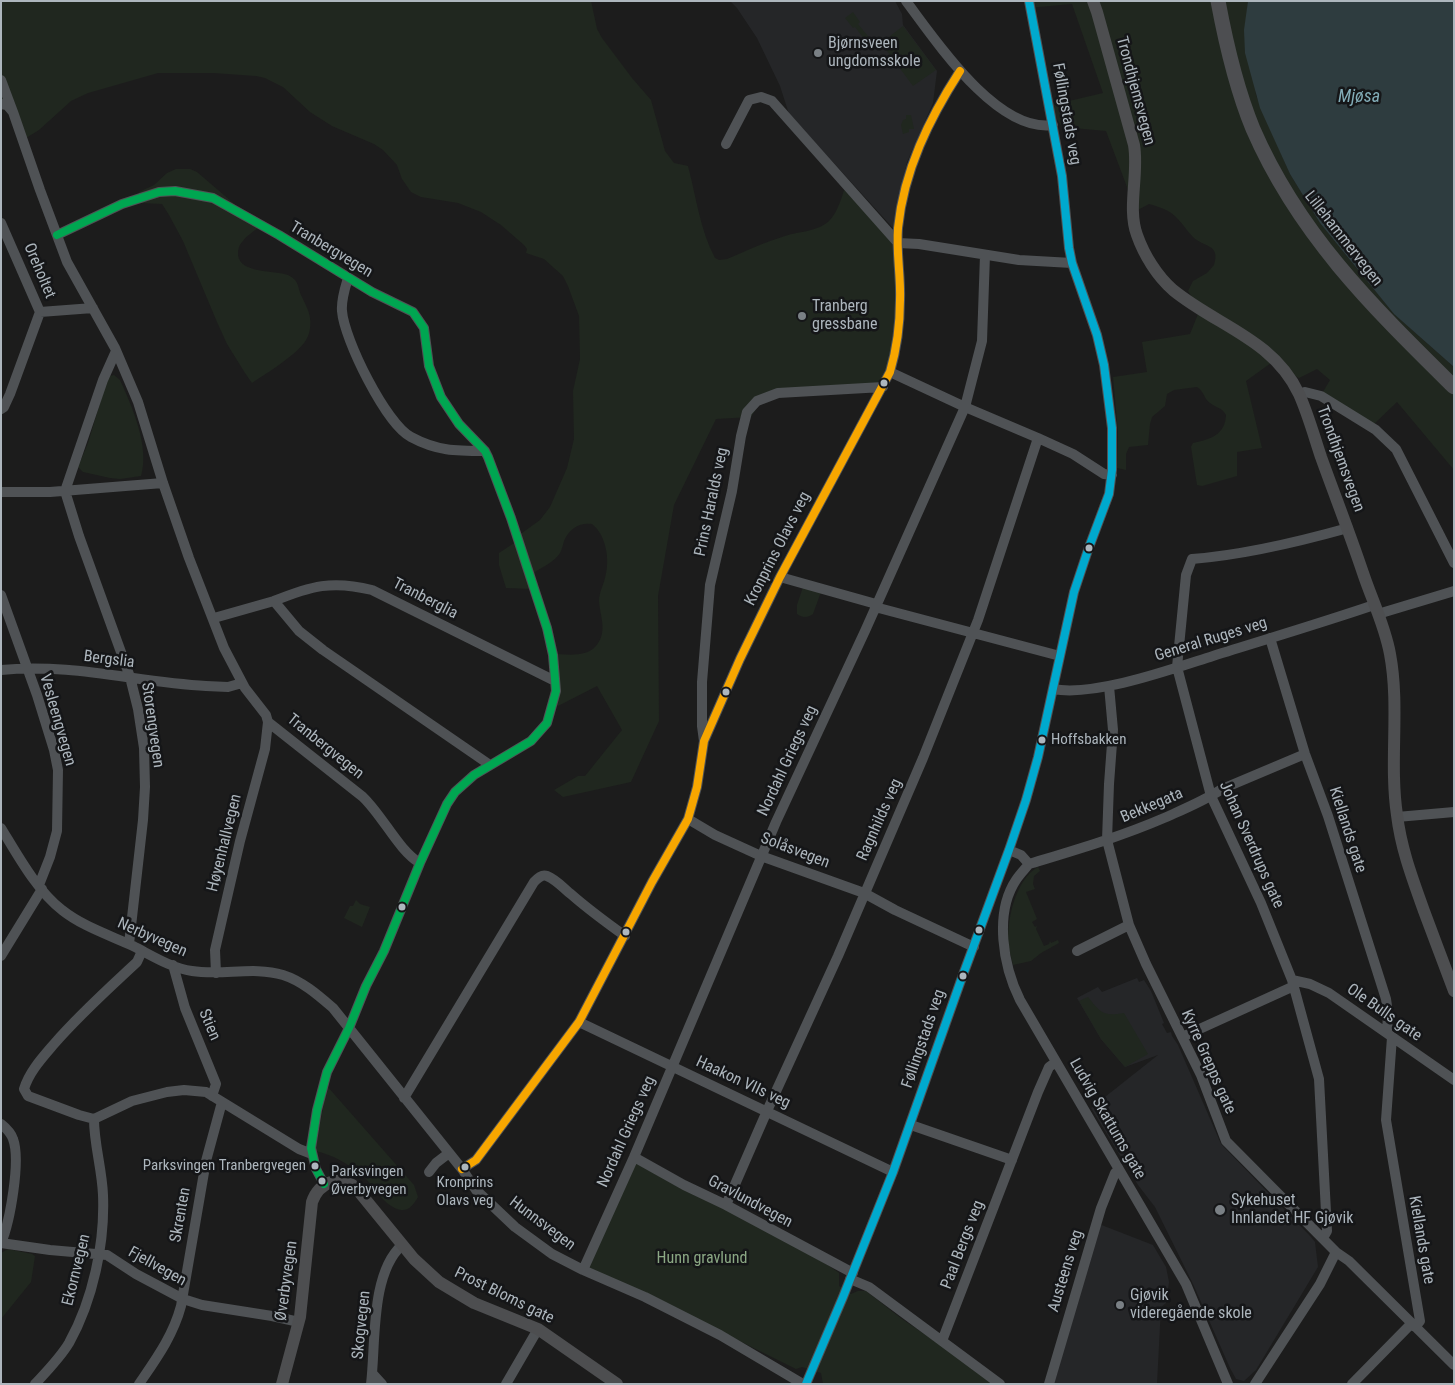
<!DOCTYPE html>
<meta charset="utf-8">
<style>
body{margin:0}
#map{position:relative;width:1455px;height:1385px;overflow:hidden;background:#1c1c1c;font-family:"Roboto Condensed",sans-serif}
canvas{display:block}
.frame{position:absolute;inset:0;border:2px solid #adb6bd;pointer-events:none}
</style>
<div id="map">
<canvas width="1455" height="1385"></canvas>
<div class="frame"></div>
</div>
<script>
const context = document.querySelector('canvas').getContext('2d');
context.lineJoin = 'round';
function paint(path, color) { context.fillStyle = color; context.fill(path, 'evenodd'); }
function strokePath(path, color, width, dash) { context.strokeStyle = color; context.lineWidth = width; context.lineCap = dash ? 'butt' : 'round'; context.setLineDash(dash || []); context.stroke(path); }
function drawText(font, color, halo, rows, align = 'center') {
  context.font = font + ' "Roboto Condensed",sans-serif'; context.lineWidth = 5; context.setLineDash([]); context.textBaseline = 'middle'; context.strokeStyle = halo; context.fillStyle = color; for (const [text, x, y, turn = 0] of rows) {
    context.save(); context.translate(x, y); context.rotate((+turn || 0) * Math.PI / 180); context.textAlign = isNaN(turn) ? turn : align; if (halo) context.strokeText(text, 0, 0); context.fillText(text, 0, 0); context.restore();
  }
}
paint(new Path2D(`
 M730 1H895L902 14 903 25 937 71 933 103 907 162 893 228 789 114 780 86 757 38 737 8Z
 M1137 978 1139 982 1144 980 1151 991 1164 1023 1162 1024 1167 1033 1171 1032 1172 1036 1178 1045 1221 1144 1311 1237 1315 1242 1318 1267 1256 1370 1244 1381 1236 1379 1230 1368 1193 1284 1155 1207 1138 1185 1091 1108 1158 1055 1125 1067 1101 1039 1077 998 1098 987 1102 992Z
 M1099 1224 1153 1245 1166 1267 1169 1282 1166 1303 1161 1307 1157 1384H1052Z`), '#252628');
paint(new Path2D(`
 M1 1H591L597 29 602 38 632 78 651 100 665 151 674 163 688 166C696 196 700 230 715 258L719 260 727 259C746 251 765 242 785 236 800 231 817 232 829 221 837 213 841 200 844 190L893 236 899 308 893 370 871 388 764 397 751 417 716 419 674 505 658 596 659 721 631 782 563 797 554 790 578 776H585L622 730 597 686 558 706 550 703 552 654C567 654 585 658 596 646 608 632 600 616 599 601 599 593 603 586 605 578 610 561 607 536 592 524 579 522 569 529 564 541 563 545 562 549 560 553 555 561 543 567 535 572L532 589 506 588 499 565V553L514 543 515 538 540 520 550 507 567 468 574 439 573 391 580 359 579 316 568 286 563 276 544 259 526 253 527 249 524 245 501 225 481 212 458 203 421 197 411 192 402 179 397 165 383 150 374 144 332 126 310 112 283 87 265 78 256 76 214 73H158L88 93 71 101 39 130 26 138 1 103Z
 M1027 1H1248L1247 12 1256 95 1290 174 1320 223 1394 314 1454 367V470L1397 402 1373 425 1320 397 1330 380 1317 369 1299 378 1271 363 1246 381 1262 448 1237 452V476L1202 486 1197 485 1191 447 1193 443C1211 439 1225 435 1226 415 1222 407 1216 408 1210 403 1204 399 1204 391 1197 387L1174 390 1167 394 1165 406 1152 417 1150 424 1148 445 1129 447 1126 454V470L1117 468 1118 432 1113 377 1147 372 1142 342 1190 334 1200 309 1188 291 1193 281 1207 273 1214 265C1221 244 1203 247 1193 237 1185 229 1179 217 1168 211 1163 208 1156 206 1149 204L1136 211 1106 131 1062 127 1055 116 1052 105 1103 93 1072 4 1028 8Z
 M853 12 860 22 858 24 872 41 868 44 855 27 853 28 845 18Z
 M903 26 936 70 913 86 881 43Z
 M906 115H911L914 129H909V132L903 134 901 125 903 120 906 119Z
 M176 169H190L197 172 260 226C255 231 247 235 243 241 239 245 238 249 238 255 240 274 275 270 288 275 300 281 297 287 302 297 305 304 309 310 310 318 311 325 310 334 306 340 298 354 267 373 252 383L245 373 227 344 217 322 183 241 169 215 162 204 141 203 139 200V192L154 185 167 173Z
 M114 375 120 380C132 406 150 447 141 476L120 479 110 478 83 472 78 467 88 443 107 380 110 376Z
 M803 587 821 592 813 614C808 618 802 618 797 614V605Z
 M1038 867 1040 871 1034 876 1033 884 1035 889 1026 892 1037 919 1032 922 1035 927 1037 926 1036 929 1044 946 1049 944 1050 941 1051 943 1058 940 1059 943 1041 953 1031 961 1013 965C1012 960 1010 954 1009 949 1005 925 1015 879 1038 867Z
 M356 900 360 904 370 907 362 927 344 918 350 906H353Z
 M1088 997C1100 1012 1103 1017 1124 1013L1148 1054 1125 1067 1101 1039 1079 1001Z
 M327 1086 414 1185 418 1197C414 1204 409 1211 401 1210 384 1207 374 1186 363 1176 350 1165 332 1154 315 1151Z
 M636 1160 731 1210 828 1265 839 1273V1286L851 1294 858 1291H866L902 1319 998 1384H823L821 1373 802 1367 796 1369 673 1308 587 1268Z
 M8 1249 32 1254 35 1256 31 1282 1 1319V1253Z`), '#20271f');
paint(new Path2D(`
 M1248 1H1454V367L1394 314 1320 223 1290 174 1260 108 1245 53 1244 30Z`), '#2e3c3f');
strokePath(new Path2D(`
 M906 1C936 41 997 133 1053 125
 M1 80 13 112
 M1 104 7 105 13 112 40 190 67 262 115 348 138 402 163 483 189 558 224 648 245 688 266 715 268 722 363 797C383 816 399 851 420 863
 M726 144 749 100 761 97 772 101 898 243
 M1 223 40 312
 M57 235 122 204 159 192 175 191 213 198 279 235 372 292 413 312 424 328 429 366 441 397 459 424 485 451 488 457 511 518 547 628 553 655 556 691 547 723 531 741 474 775 455 792 447 804 420 863 384 951 366 986 349 1028 327 1072 317 1110 311 1148 316 1169 324 1184
 M898 243 919 244 1019 260 1072 263
 M348 278C345 288 341 300 342 311 344 339 386 424 411 437 437 451 455 451 485 451
 M40 312 93 308
 M116 351 103 380 65 491 79 536 130 677 138 709 144 748 145 787 143 820 129 944
 M890 372 965 407 1038 438 1073 454 1104 474 1112 475
 M1299 394 1305 392 1321 396 1376 430 1396 449 1454 563
 M1 409 4 407 10 394 40 312
 M1 492H50L163 483
 M780 577 876 604
 M1 595 37 695 54 750 58 770 57 831 50 857 39 885
 M274 601C311 586 332 580 372 590L555 681
 M875 607 1060 656
 M1378 614 1454 591
 M214 618 274 601 299 631 323 650 490 765
 M1270 638 1305 754 1328 816 1386 999 1388 1013 1387 1033
 M1 670C71 663 136 682 206 686L228 687 242 683
 M1109 686 1113 730 1109 784 1107 840 1129 925 1146 964 1201 1075 1226 1141 1336 1252 1349 1261 1454 1365
 M1053 689C1095 697 1172 669 1213 656 1267 639 1321 623 1374 605
 M704 741 702 726V682L710 585 732 491 741 436 747 412 757 401 778 393 883 387
 M1397 817 1454 812
 M688 819 715 835 761 856 864 893 895 910 974 947
 M1 828C17 854 37 891 62 910 82 926 109 935 133 946 151 955 171 968 192 971 222 976 254 966 283 975 302 981 318 995 333 1008L462 1169 476 1190 515 1227 552 1254 583 1270 645 1297 720 1335 803 1384
 M1009 850 1021 855 1029 864C1075 850 1120 837 1164 818 1184 809 1204 801 1222 789L1305 754
 M1029 864C1025 869 1020 874 1016 880 994 913 1003 966 1020 1000L1186 1284 1228 1384
 M142 951 137 962C108 989 79 1015 54 1044 42 1058 29 1072 24 1089L28 1096 79 1115 94 1119 132 1101 167 1092 184 1090 206 1092 299 1149 312 1154
 M1077 951 1129 925
 M1 956 42 889
 M173 965 185 1008 216 1084 212 1096
 M216 973 215 950 240 841 265 749 268 722
 M1292 980 1310 984 1329 993 1454 1080
 M579 1022 893 1172
 M1182 1037 1294 986
 M1392 1037 1386 1120 1420 1321 1415 1327
 M404 1098 534 882C538 878 542 874 547 876 557 880 564 889 572 895 589 910 607 923 625 936
 M1 1124C6 1128 11 1133 13 1139 21 1160 10 1222 1 1243L50 1250 107 1255 136 1274 183 1299 202 1305 272 1316 299 1322
 M911 1125 1012 1160
 M634 1157 684 1185 726 1205 853 1273
 M462 1169 476 1160 579 1022 652 882 688 819 697 787 704 741 740 659 780 577 890 372C897 348 900 325 900 300 901 276 896 252 898 228 904 170 929 119 960 71
 M429 1172 436 1163 449 1153
 M726 1205 767 1111 838 956 923 758 978 620 1038 438
 M1323 1238 1327 1231 1319 1079 1292 980 1261 903 1211 796 1177 667 1186 575 1192 559C1244 555 1298 542 1348 528
 M583 1270 634 1157 776 822 865 631 965 407 982 341 985 255
 M850 1279 869 1287 1000 1384
 M942 1341 1038 1092 1049 1067 1056 1062
 M372 1373 382 1384
 M35 1384C47 1371 60 1358 69 1343 93 1300 105 1243 103 1195 102 1169 94 1144 94 1119
 M139 1384C156 1359 173 1336 181 1306L206 1161 222 1102
 M371 1384C376 1344 370 1274 402 1245
 M506 1384 538 1329
 M806 1384 843 1297 893 1172 960 983 1009 850 1026 800 1038 757 1074 592 1088 550 1109 494 1112 470V428L1104 365 1097 335 1072 263 1069 248 1062 176 1029 1
 M1049 1384 1101 1208 1115 1173 1119 1170
 M1255 1384 1320 1284 1336 1252
 M1352 1384 1411 1324`), '#4f5255', 10);
strokePath(new Path2D(`
 M1093 1 1097 12 1134 145C1139 174 1127 208 1137 235 1144 255 1157 276 1173 290 1217 326 1273 339 1299 394 1308 414 1314 436 1321 457 1335 496 1350 534 1363 573 1372 600 1385 626 1390 654 1400 707 1389 762 1397 815 1401 849 1413 880 1424 911 1434 938 1444 964 1454 991
 M282 1384 300 1317 312 1202C319 1182 340 1174 356 1188L414 1259 439 1282 474 1303 538 1329 617 1384`), '#4d4e50', 12);
strokePath(new Path2D(`
 M1218 1C1226 44 1236 88 1253 129 1299 235 1373 307 1454 387`), '#4d4e51', 15);
strokePath(new Path2D(`
 M806 1384 843 1297 893 1172 960 983 1009 850 1026 800 1038 757 1074 592 1088 550 1109 494 1112 470V428L1104 365 1097 335 1072 263 1069 248 1062 176 1029 1`), '#00a9ce', 8);
strokePath(new Path2D(`
 M462 1169 476 1160 579 1022 652 882 688 819 697 787 704 741 740 659 780 577 890 372C897 348 900 325 900 300 901 276 896 252 898 228 904 170 929 119 960 71`), '#f7a600', 8);
strokePath(new Path2D(`
 M57 235 122 204 159 192 175 191 213 198 279 235 372 292 413 312 424 328 429 366 441 397 459 424 485 451 488 457 511 518 547 628 553 655 556 691 547 723 531 741 474 775 455 792 447 804 420 863 384 951 366 986 349 1028 327 1072 317 1110 311 1148 316 1169 324 1184`), '#00a651', 8);
for (const [x, y, r, color] of [
 [818,53,5,"#7a8085"],
 [802,316,5,"#7a8085"],
 [884,383,4.5,"#adb6bd"],
 [1089,548,4.5,"#adb6bd"],
 [726,692,4.5,"#adb6bd"],
 [1042,740,4.5,"#adb6bd"],
 [402,907,4.5,"#adb6bd"],
 [979,930,4.5,"#adb6bd"],
 [626,932,4.5,"#adb6bd"],
 [963,976,4.5,"#adb6bd"],
 [315,1166,4.5,"#adb6bd"],
 [465,1167,4.5,"#adb6bd"],
 [322,1181,4.5,"#adb6bd"],
 [1220,1210,6,"#7a8085"],
 [1120,1305,5,"#7a8085"]
]) { const dot = new Path2D(); dot.arc(x, y, r, 0, 2 * Math.PI); context.fillStyle = color; context.fill(dot); strokePath(dot, '#151618', 2); }
drawText('15px', '#adb6bd', '#151618', [
 ["Hoffsbakken",1051,740],
 ["Parksvingen Tranbergvegen",306,1166,"right"],
 ["Parksvingen",331,1172],
 ["Øverbyvegen",331,1190],
 ["Kronprins",465,1183,"center"],
 ["Olavs veg",465,1201,"center"]
], 'left');
drawText('16px', '#adb6bd', '#151618', [
 ["Bjørnsveen",828,44],
 ["ungdomsskole",828,62],
 ["Tranberg",812,307],
 ["gressbane",812,325],
 ["Sykehuset",1231,1201],
 ["Innlandet HF Gjøvik",1231,1219],
 ["Gjøvik",1130,1296],
 ["videregående skole",1130,1314]
], 'left');
drawText('16px', '#adb6bd', '#151618', [
 ["Trondhjemsvegen",1135,91,75],
 ["Føllingstads veg",1066,114,80],
 ["Lillehammervegen",1343,239,52],
 ["Tranbergvegen",331,250,31],
 ["Oreholtet",39,271,67],
 ["Trondhjemsvegen",1340,459,70],
 ["Prins Haralds veg",712,502,-78],
 ["Kronprins Olavs veg",778,549,-63],
 ["Tranberglia",425,599,27],
 ["General Ruges veg",1211,640,-17],
 ["Bergslia",109,660,7],
 ["Vesleengvegen",57,720,74],
 ["Storengvegen",152,725,82],
 ["Tranbergvegen",325,747,39],
 ["Nordahl Griegs veg",788,761,-65],
 ["Bekkegata",1152,806,-23],
 ["Ragnhilds veg",880,820,-66],
 ["Kiellands gate",1347,830,72],
 ["Høyenhallvegen",225,843,-76],
 ["Johan Sverdrups gate",1251,845,66],
 ["Solåsvegen",795,851,21],
 ["Nerbyvegen",152,938,24],
 ["Ole Bulls gate",1384,1013,35],
 ["Stien",209,1025,67],
 ["Føllingstads veg",924,1039,-71],
 ["Kyrre Grepps gate",1208,1062,66],
 ["Haakon VIIs veg",743,1083,25],
 ["Ludvig Skattums gate",1107,1119,60],
 ["Nordahl Griegs veg",627,1132,-66],
 ["Gravlundvegen",750,1202,28],
 ["Skrenten",181,1215,-80],
 ["Hunnsvegen",542,1224,37],
 ["Kiellands gate",1421,1240,80],
 ["Paal Bergs veg",963,1245,-69],
 ["Fjellvegen",157,1267,29],
 ["Ekornvegen",77,1270,-76],
 ["Austeens veg",1066,1271,-73],
 ["Øverbyvegen",287,1281,-82],
 ["Prost Bloms gate",504,1296,26],
 ["Skogvegen",362,1325,-84]
]);
drawText('16px', '#8ba884', '#151618', [
 ["Hunn gravlund",702,1259]
]);
drawText('italic 18px', '#83adb8', '#151618', [
 ["Mjøsa",1359,97]
]);
</script>
